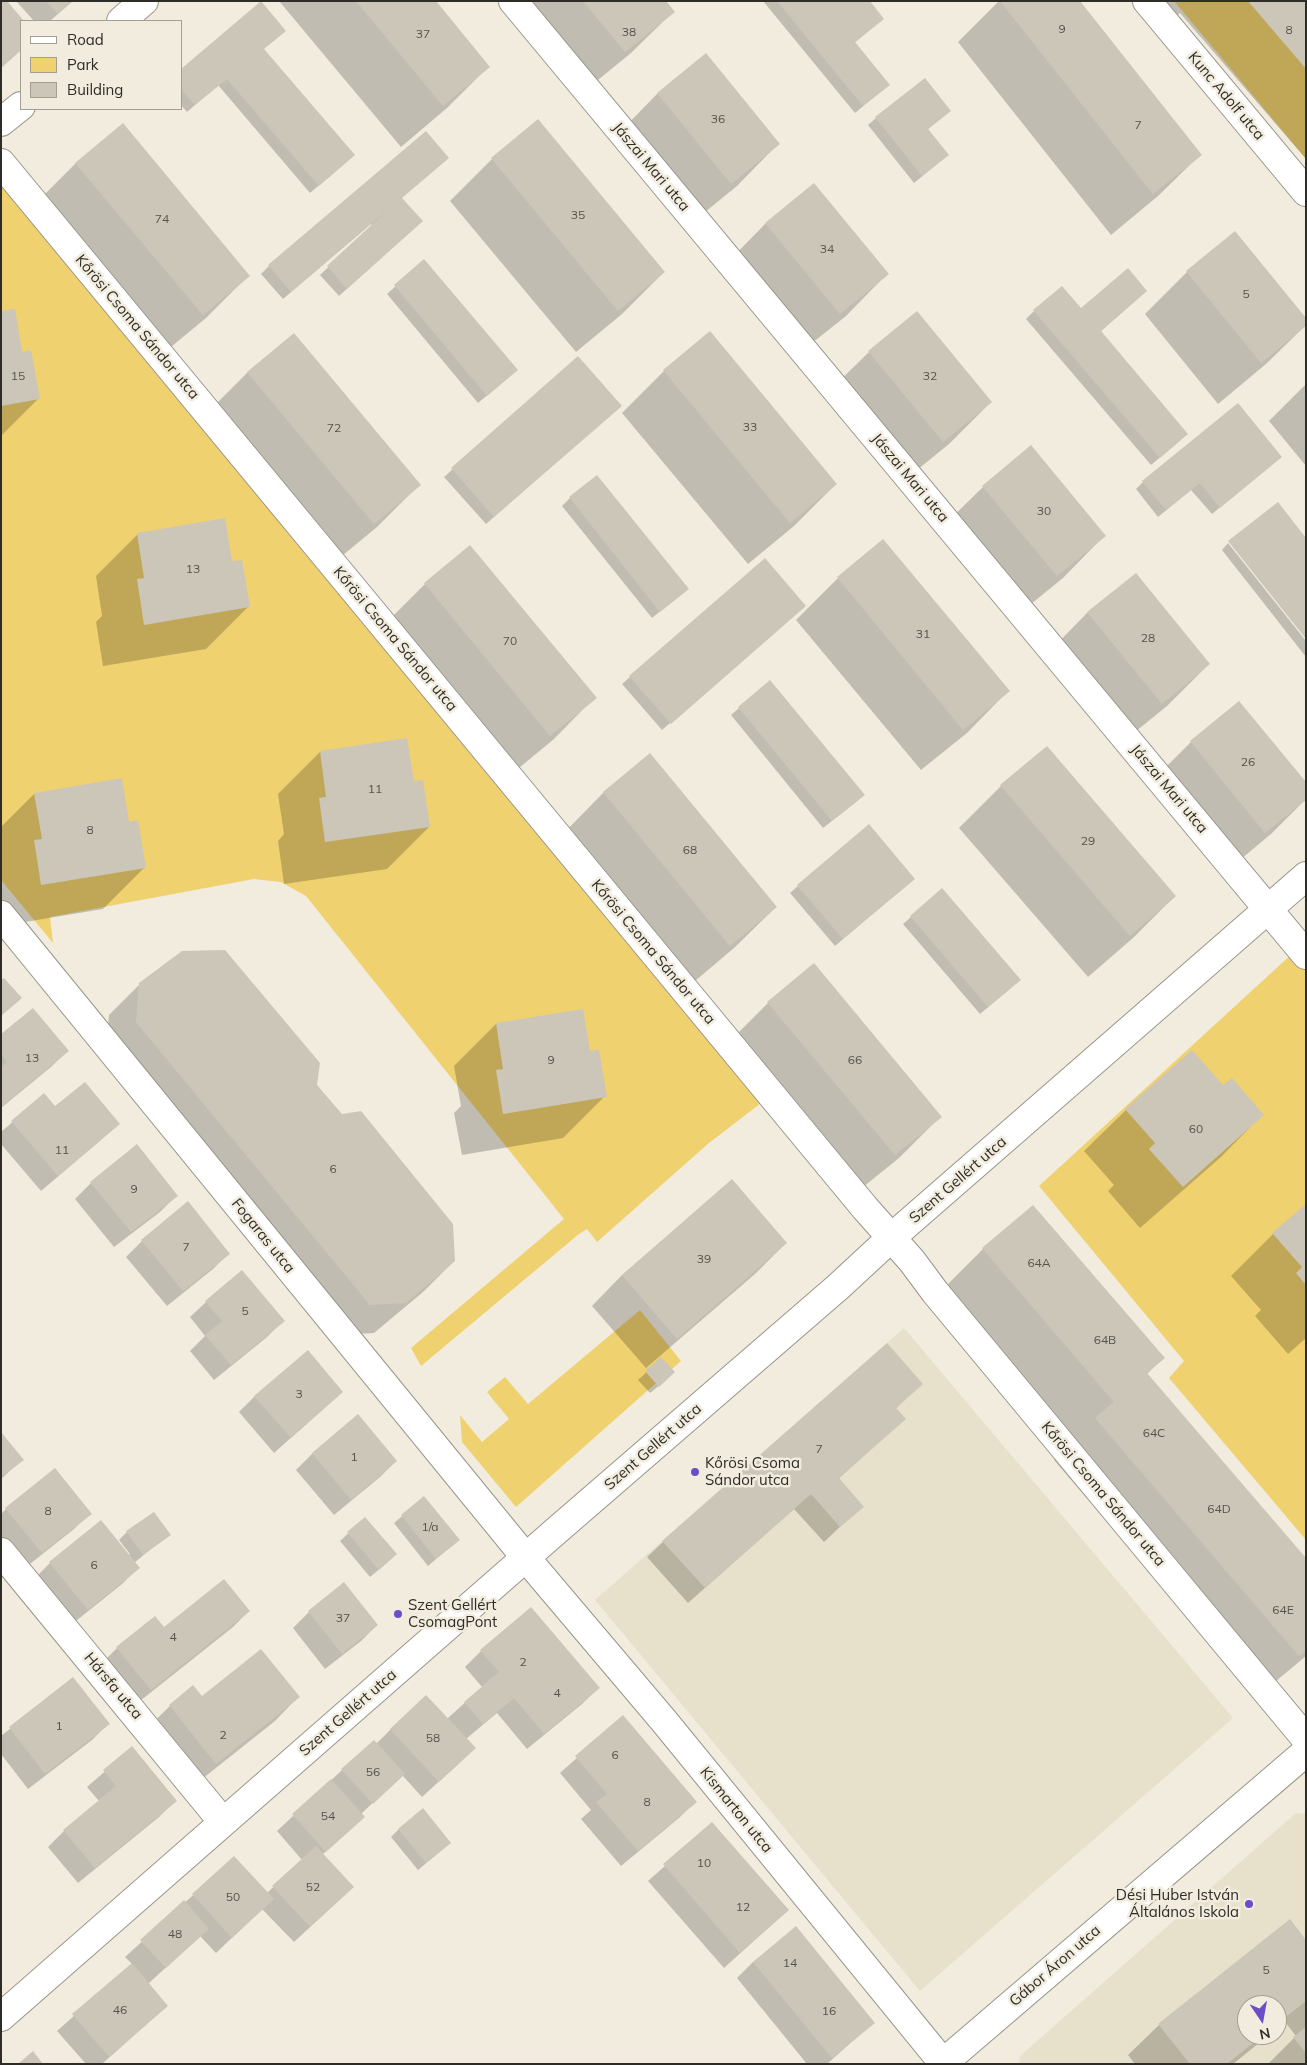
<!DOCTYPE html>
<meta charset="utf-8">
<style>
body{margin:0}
#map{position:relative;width:1307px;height:2065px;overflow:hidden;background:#f1ecde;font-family:Mulish,sans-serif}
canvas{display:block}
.frame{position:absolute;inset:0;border:2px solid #2e2c27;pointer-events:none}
.legend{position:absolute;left:20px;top:20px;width:162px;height:90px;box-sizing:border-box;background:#f1ecde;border:1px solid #a39f95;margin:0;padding:6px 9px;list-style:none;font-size:15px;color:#2e2c27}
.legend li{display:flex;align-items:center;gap:10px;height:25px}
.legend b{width:25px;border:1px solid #a39f95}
.north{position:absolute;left:1237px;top:1995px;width:50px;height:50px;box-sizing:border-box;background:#f1ecde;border:1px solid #a39f95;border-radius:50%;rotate:168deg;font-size:14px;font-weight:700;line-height:20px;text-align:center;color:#2e2c27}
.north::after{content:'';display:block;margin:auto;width:18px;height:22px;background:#6b4ec7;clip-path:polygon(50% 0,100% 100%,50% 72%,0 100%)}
</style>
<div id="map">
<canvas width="1307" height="2065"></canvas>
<div class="frame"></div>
<ul class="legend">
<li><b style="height:6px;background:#fff"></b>Road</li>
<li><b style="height:14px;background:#f0d16f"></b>Park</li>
<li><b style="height:14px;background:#cbc6b8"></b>Building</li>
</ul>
<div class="north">N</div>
</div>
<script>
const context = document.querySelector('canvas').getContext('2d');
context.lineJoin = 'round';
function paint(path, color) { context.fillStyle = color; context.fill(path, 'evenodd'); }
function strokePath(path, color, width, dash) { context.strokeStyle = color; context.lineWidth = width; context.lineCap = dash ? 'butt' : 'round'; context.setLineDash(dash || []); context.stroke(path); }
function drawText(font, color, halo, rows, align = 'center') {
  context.font = font + ' Mulish,sans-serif'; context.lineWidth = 5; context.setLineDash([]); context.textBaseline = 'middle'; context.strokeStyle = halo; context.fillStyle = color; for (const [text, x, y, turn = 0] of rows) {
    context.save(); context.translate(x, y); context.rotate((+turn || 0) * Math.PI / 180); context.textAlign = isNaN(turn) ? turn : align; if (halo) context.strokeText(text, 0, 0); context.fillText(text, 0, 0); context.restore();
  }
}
paint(new Path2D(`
 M904 1328 1233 1718 920 1991 595 1600Z
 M1296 1813 1306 1814V2064H1019L1020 2056ZM1247 2005H1277V2035H1247Z`), '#e7e0ca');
paint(new Path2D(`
 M1174 1H1306V159Z
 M3 183 761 1103 709 1143 597 1242 587 1229 579 1234 421 1366 411 1348 564 1219 306 896 281 882 254 879 50 917 53 943 1 880V185Z
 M1306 941V1540L1169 1378 1184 1361 1039 1186Z
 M640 1310 681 1361 516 1507 462 1442 460 1415 482 1442 509 1419 487 1392 505 1377 528 1404Z`), '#f0d16f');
paint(new Path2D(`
 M1 1H5L23 21 21 50 1 68Z
 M16 1H73L50 21H34Z
 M279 1H434L488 67 447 108 401 147Z
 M510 1H664L673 12 631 53 582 93Z
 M763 1H868L883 19 854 43 880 92 855 113Z
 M999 1H1078L1200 155 1158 196 1111 235 958 42Z
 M1159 1H1306V159L1180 13 1174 18Z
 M263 50 345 163 310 193 218 85 187 112 181 105V71Z
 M705 55 778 144 737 186 689 225 616 136 657 94Z
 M949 111 927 130 948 155 914 183 868 125 876 118Z
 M492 159 664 272 622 314 576 352 450 201Z
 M76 163 248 276 206 318 160 356 34 205Z
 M814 185 887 274 846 316 797 355 724 266 765 224Z
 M401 199 413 229 339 296 320 275 372 226 371 224 283 299 261 274 269 266Z
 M1235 233 1306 325 1266 364 1218 404 1145 314 1187 272Z
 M424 261 508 378 478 403 387 294Z
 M1146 291 1100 332 1179 441 1151 465 1026 319 1034 311 1081 310Z
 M1 313 21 353 38 399 1 436Z
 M710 333 836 484 794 526 748 564 622 413 664 371Z
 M869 352 991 402 949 444 901 483 827 393Z
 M578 358 612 413 486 524 444 477Z
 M248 372 419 485 377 527 331 565 206 414Z
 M1306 384V466L1269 421Z
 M1280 457 1212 514 1191 490 1158 517 1136 489 1143 482Z
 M983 487 1104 536 1063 578 1015 617 941 528Z
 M570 498 687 589 652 618 562 506Z
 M138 534 231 562 248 607 206 649 103 666 96 622 102 616 96 576Z
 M883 541 1008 691 967 733 921 770 796 620 838 578Z
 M1228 543 1306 641V657L1222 550Z
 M470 547 595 697 554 739 508 777 383 626 425 584Z
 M1136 575 1209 664 1167 706 1119 745 1046 655 1087 613Z
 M797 613 662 730 622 684 630 677Z
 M770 681 856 802 823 828 731 715Z
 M1239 703 1306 799 1271 834 1223 874 1149 784 1191 742Z
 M1046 748 1175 896 1133 938 1088 977 959 828 1001 786Z
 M320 752 413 783 429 827 387 869 284 884 278 841 284 834 278 794Z
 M650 755 776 907 734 948 688 987 562 835 603 793Z
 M121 780 128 823 145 867 103 909 1 926V827L34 794Z
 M798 886H905L835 946 790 893Z
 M911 917 1011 988 980 1014 903 924Z
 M814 965 940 1117 899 1158 852 1196 726 1045 768 1003Z
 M140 984 316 1085 454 1261 423 1292 374 1333 339 1335 106 1053 109 1015Z
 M496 1024 589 1053 605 1096 563 1138 462 1155 454 1113 461 1106 454 1066Z
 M1 1036 67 1051 51 1067 1 1108Z
 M1223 1087 1262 1115 1221 1157 1140 1228 1108 1191 1114 1185 1084 1151 1126 1110Z
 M44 1095 55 1108 118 1124 102 1139 41 1191 1 1144V1132Z
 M732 1181 786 1243 755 1274 646 1368 592 1306 622 1275Z
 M91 1183 176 1196 160 1212 114 1247 75 1199Z
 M1306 1206V1338L1288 1354 1255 1316 1261 1310 1231 1276 1273 1234Z
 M1033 1207 1163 1358 1147 1374 1306 1560V1656L1257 1697 1054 1460 1072 1443 941 1291 983 1249Z
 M142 1241 229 1253 213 1269 167 1306 126 1257Z
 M206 1302 283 1321 267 1337 214 1380 190 1351 205 1336 190 1317Z
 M661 1359 666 1380 650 1393 638 1380Z
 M921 1384 895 1409 904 1419 838 1479 862 1506 824 1542 794 1509 688 1603 647 1557 663 1542Z
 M342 1392 274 1453 239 1412 255 1396Z
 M358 1416 396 1461 380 1477 334 1515 296 1470 312 1454Z
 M1 1434 22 1460 1 1479Z
 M424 1498 458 1540 428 1566 394 1523Z
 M6 1509 90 1513 74 1529 25 1568 1 1539V1514Z
 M365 1518 388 1562 370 1577 340 1541Z
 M101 1522 128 1556 130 1554 119 1540 127 1532 169 1534 134 1563 138 1568 122 1584 71 1625 34 1579 50 1563Z
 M344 1584 377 1625 361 1641 325 1669 293 1628 309 1612Z
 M249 1611 233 1627 135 1705 101 1664 117 1648 164 1629Z
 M481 1651 598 1688 582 1704 527 1749 497 1713 466 1739 458 1764 422 1797 402 1775 361 1814 347 1832 322 1855 336 1903 294 1942 262 1909 216 1953 200 1936 148 1984 167 2006 102 2064H86L57 2031 132 1964 125 1957 234 1858 267 1893 302 1860 277 1831 342 1770 376 1744 391 1729 447 1719 482 1687 465 1667Z
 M73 1679 108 1724 92 1740 28 1789 1 1754V1736Z
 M193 1687 202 1698 298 1697 275 1721 192 1787 146 1729 170 1706Z
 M623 1717 695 1802 679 1818 621 1866 581 1819 591 1810 560 1773Z
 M132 1748 175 1801 159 1817 78 1883 48 1847 64 1831 99 1801 87 1787Z
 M712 1824 788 1910 724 1968 648 1881Z
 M399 1829 442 1850 418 1870 391 1837Z
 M796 1928 873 2023 827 2064H807L737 1978 753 1962Z
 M1306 1942V2064H1268L1296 2036 1285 2022 1277 2028V2005H1247V2035H1269L1233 2064H1135L1128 2055 1159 2025Z`), '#0003');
paint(new Path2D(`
 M1 1H7L24 21H21V50L1 68Z
 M46 1H72L58 14Z
 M261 1 286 31 264 49 355 155 319 186 227 79 195 105 181 89V69Z
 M356 1H436L490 67 443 106Z
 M583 1H666L675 12 625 52Z
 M777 1H870L884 19 855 42 890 85 863 106Z
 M1000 1H1080L1202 155 1153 194Z
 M1248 1H1306V69L1301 63Z
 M706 53 780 144 731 184 657 93Z
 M925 78 951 111 928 129 949 155 922 176 875 117Z
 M538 119 665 272 618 311 491 158Z
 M123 123 250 276 203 315 75 163Z
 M426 131 449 158 402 198 423 221 347 289 327 266 392 206 291 292 268 265Z
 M814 183 889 274 840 314 765 223Z
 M1235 231 1306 318V326L1261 363 1186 271Z
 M424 259 518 370 487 396 394 285Z
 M1128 268 1147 291 1101 331 1188 434 1160 458 1033 310 1062 286 1081 308Z
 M15 309 22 352 31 350 40 399 1 406V311Z
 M917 311 992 402 943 442 868 351Z
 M710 331 837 484 790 523 663 370Z
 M294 333 421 485 374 524 247 372Z
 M578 356 622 406 494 517 451 468Z
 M1238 403 1282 457 1220 508 1200 483 1166 510 1142 481Z
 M1031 445 1106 536 1057 576 982 486Z
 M597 475 689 589 660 612 569 497Z
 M1278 502 1306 538V639L1228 541Z
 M225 518 232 561 242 560 250 607 144 625 137 579 144 578 137 533Z
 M883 539 1010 691 963 730 837 577Z
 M470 545 597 698 550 736 424 583Z
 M765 558 806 606 671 724 629 676Z
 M1136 573 1210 664 1162 704 1087 612Z
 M770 680 865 795 832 821 738 707Z
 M1239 701 1306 782V800L1265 833 1190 741Z
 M407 738 414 781 423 780 430 827 325 842 319 798 326 797 320 751Z
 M1047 746 1176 896 1130 936 1000 785Z
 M650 753 777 907 730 946 603 792Z
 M122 778 129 822 138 820 146 868 41 885 34 840 42 839 34 793Z
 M869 824 915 879 843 939 797 885Z
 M942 888 1021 980 988 1007 910 916Z
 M225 950 320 1063 317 1085 342 1114 361 1111 453 1224 455 1261 406 1303 370 1305 136 1022 139 983 182 951Z
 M814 963 942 1117 895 1155 767 1002Z
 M4 978 22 998 1 1016V980Z
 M33 1008 69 1051 1 1107V1067L7 1062 1 1054V1034Z
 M583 1009 590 1051 599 1050 607 1097 503 1114 496 1070 503 1069 496 1023Z
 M1192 1050 1223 1085 1232 1078 1264 1115 1183 1187 1149 1149 1155 1143 1125 1109Z
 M85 1082 120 1124 58 1176 11 1121 44 1093 55 1106Z
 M137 1144 178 1196 131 1232 90 1182Z
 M732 1179 787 1243 677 1339 622 1275Z
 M188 1201 230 1254 183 1291 141 1240Z
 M1306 1204V1285L1296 1273 1302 1267 1272 1233Z
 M1033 1205 1165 1358 1147 1373 1306 1558V1651L1299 1656 1095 1418 1114 1402 982 1248Z
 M242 1270 285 1321 231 1365 205 1335 222 1321 205 1301Z
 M887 1343 923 1384 896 1408 906 1419 839 1478 864 1507 840 1527 811 1494 705 1588 662 1541Z
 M308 1350 343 1392 291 1438 254 1396Z
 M661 1357 675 1372 659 1387 645 1371Z
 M358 1414 397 1461 351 1500 312 1453Z
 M1 1432 24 1460 1 1477Z
 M55 1468 92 1514 42 1553 5 1508Z
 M424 1496 460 1540 436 1559 401 1515Z
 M154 1512 171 1535 143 1555 126 1531Z
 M365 1517 397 1554 379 1570 347 1532Z
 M101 1520 140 1568 88 1610 49 1562Z
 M224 1579 250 1611 151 1690 116 1647 155 1616 164 1627Z
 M344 1582 378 1625 342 1654 308 1611Z
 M531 1607 600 1688 544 1734 514 1698 483 1724 464 1702 499 1672 480 1650Z
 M261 1649 300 1697 216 1764 169 1705 193 1685 202 1696Z
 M73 1677 110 1724 45 1774 9 1727Z
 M426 1695 476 1748 439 1782 390 1729Z
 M623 1715 697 1802 638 1851 596 1802 607 1794 575 1756Z
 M374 1740 405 1774 373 1804 341 1769Z
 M132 1746 177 1801 95 1868 63 1830 116 1786 103 1770Z
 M331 1779 365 1817 326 1852 292 1814Z
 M423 1808 451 1843 426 1863 398 1829Z
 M712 1822 789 1910 740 1953 663 1864Z
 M316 1846 354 1887 310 1927 272 1886Z
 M234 1856 274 1899 232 1938 192 1894Z
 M184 1900 209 1929 166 1968 140 1940Z
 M1290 1919 1306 1940V2001L1277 2024V2005H1247V2035H1263L1227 2064H1190L1158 2024Z
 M796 1926 875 2023 832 2058 753 1962Z
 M132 1963 168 2006 109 2057 72 2014Z
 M1306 2027V2053L1293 2037Z
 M33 2051 43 2064H18Z`), '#cbc6b8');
const minor = new Path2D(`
 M513 1 1306 955
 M1147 1 1306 192
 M121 21 144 1
 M1 122 21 106
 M1 163 865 1208 912 1261 935 1292 1306 1739
 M1 915 526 1558 664 1721 944 2064
 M1 1552 223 1822
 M1 2017 556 1531 838 1287 892 1237 1306 876
 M942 2064 1306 1752`);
strokePath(minor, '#9a9588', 30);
strokePath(minor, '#fff', 28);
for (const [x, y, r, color] of [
 [695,1472,5,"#6b4ec7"],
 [398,1614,5,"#6b4ec7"],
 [1249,1904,5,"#6b4ec7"]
]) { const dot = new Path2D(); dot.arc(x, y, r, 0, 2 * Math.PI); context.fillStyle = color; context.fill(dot); strokePath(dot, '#f1ecde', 2); }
drawText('12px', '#55524b', null, [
 ["9",1062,29],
 ["8",1289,30],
 ["38",629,32],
 ["37",423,34],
 ["36",718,119],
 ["7",1138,125],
 ["35",578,215],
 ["74",162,219],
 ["34",827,249],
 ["5",1246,294],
 ["15",18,376],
 ["32",930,376],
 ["33",750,427],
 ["72",334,428],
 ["30",1044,511],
 ["13",193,569],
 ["31",923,634],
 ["28",1148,638],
 ["70",510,641],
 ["26",1248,762],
 ["11",375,789],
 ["8",90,830],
 ["29",1088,841],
 ["68",690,850],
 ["13",32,1058],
 ["9",551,1060],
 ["66",855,1060],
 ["60",1196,1129],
 ["11",62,1150],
 ["6",333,1169],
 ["9",134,1189],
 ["7",186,1247],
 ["39",704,1259],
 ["64A",1039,1263],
 ["5",245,1311],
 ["64B",1105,1340],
 ["3",299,1394],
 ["64C",1154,1433],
 ["7",819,1449],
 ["1",354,1457],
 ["64D",1219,1509],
 ["8",48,1511],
 ["1/a",430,1527],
 ["6",94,1565],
 ["64E",1283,1610],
 ["37",343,1618],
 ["4",173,1637],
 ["2",523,1662],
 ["4",557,1693],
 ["1",59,1726],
 ["2",223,1735],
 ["58",433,1738],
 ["6",615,1755],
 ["56",373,1772],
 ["8",647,1802],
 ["54",328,1816],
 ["10",704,1863],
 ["52",313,1887],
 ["50",233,1897],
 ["12",743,1907],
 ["48",175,1934],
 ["14",790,1963],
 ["5",1266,1970],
 ["46",120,2010],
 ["16",829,2011]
]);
drawText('15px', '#2e2c27', '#f1ecde', [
 ["Kunc Adolf utca",1226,96,50],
 ["Jászai Mari utca",651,167,50],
 ["Kőrösi Csoma Sándor utca",137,327,50],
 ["Jászai Mari utca",910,478,50],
 ["Kőrösi Csoma Sándor utca",395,639,50],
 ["Jászai Mari utca",1169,789,50],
 ["Kőrösi Csoma Sándor utca",653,952,50],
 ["Szent Gellért utca",958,1180,-41],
 ["Fogaras utca",263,1236,51],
 ["Szent Gellért utca",653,1447,-41],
 ["Kőrösi Csoma Sándor utca",1103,1494,50],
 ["Hársfa utca",113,1686,50],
 ["Szent Gellért utca",348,1713,-41],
 ["Kismarton utca",736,1810,51],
 ["Gábor Áron utca",1055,1966,-41]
]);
drawText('15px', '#2e2c27', '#f1ecde', [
 ["Kőrösi Csoma",705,1463],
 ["Sándor utca",705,1480],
 ["Szent Gellért",408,1605],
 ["CsomagPont",408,1622],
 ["Dési Huber István",1239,1895,"right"],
 ["Általános Iskola",1239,1912,"right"]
], 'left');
</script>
